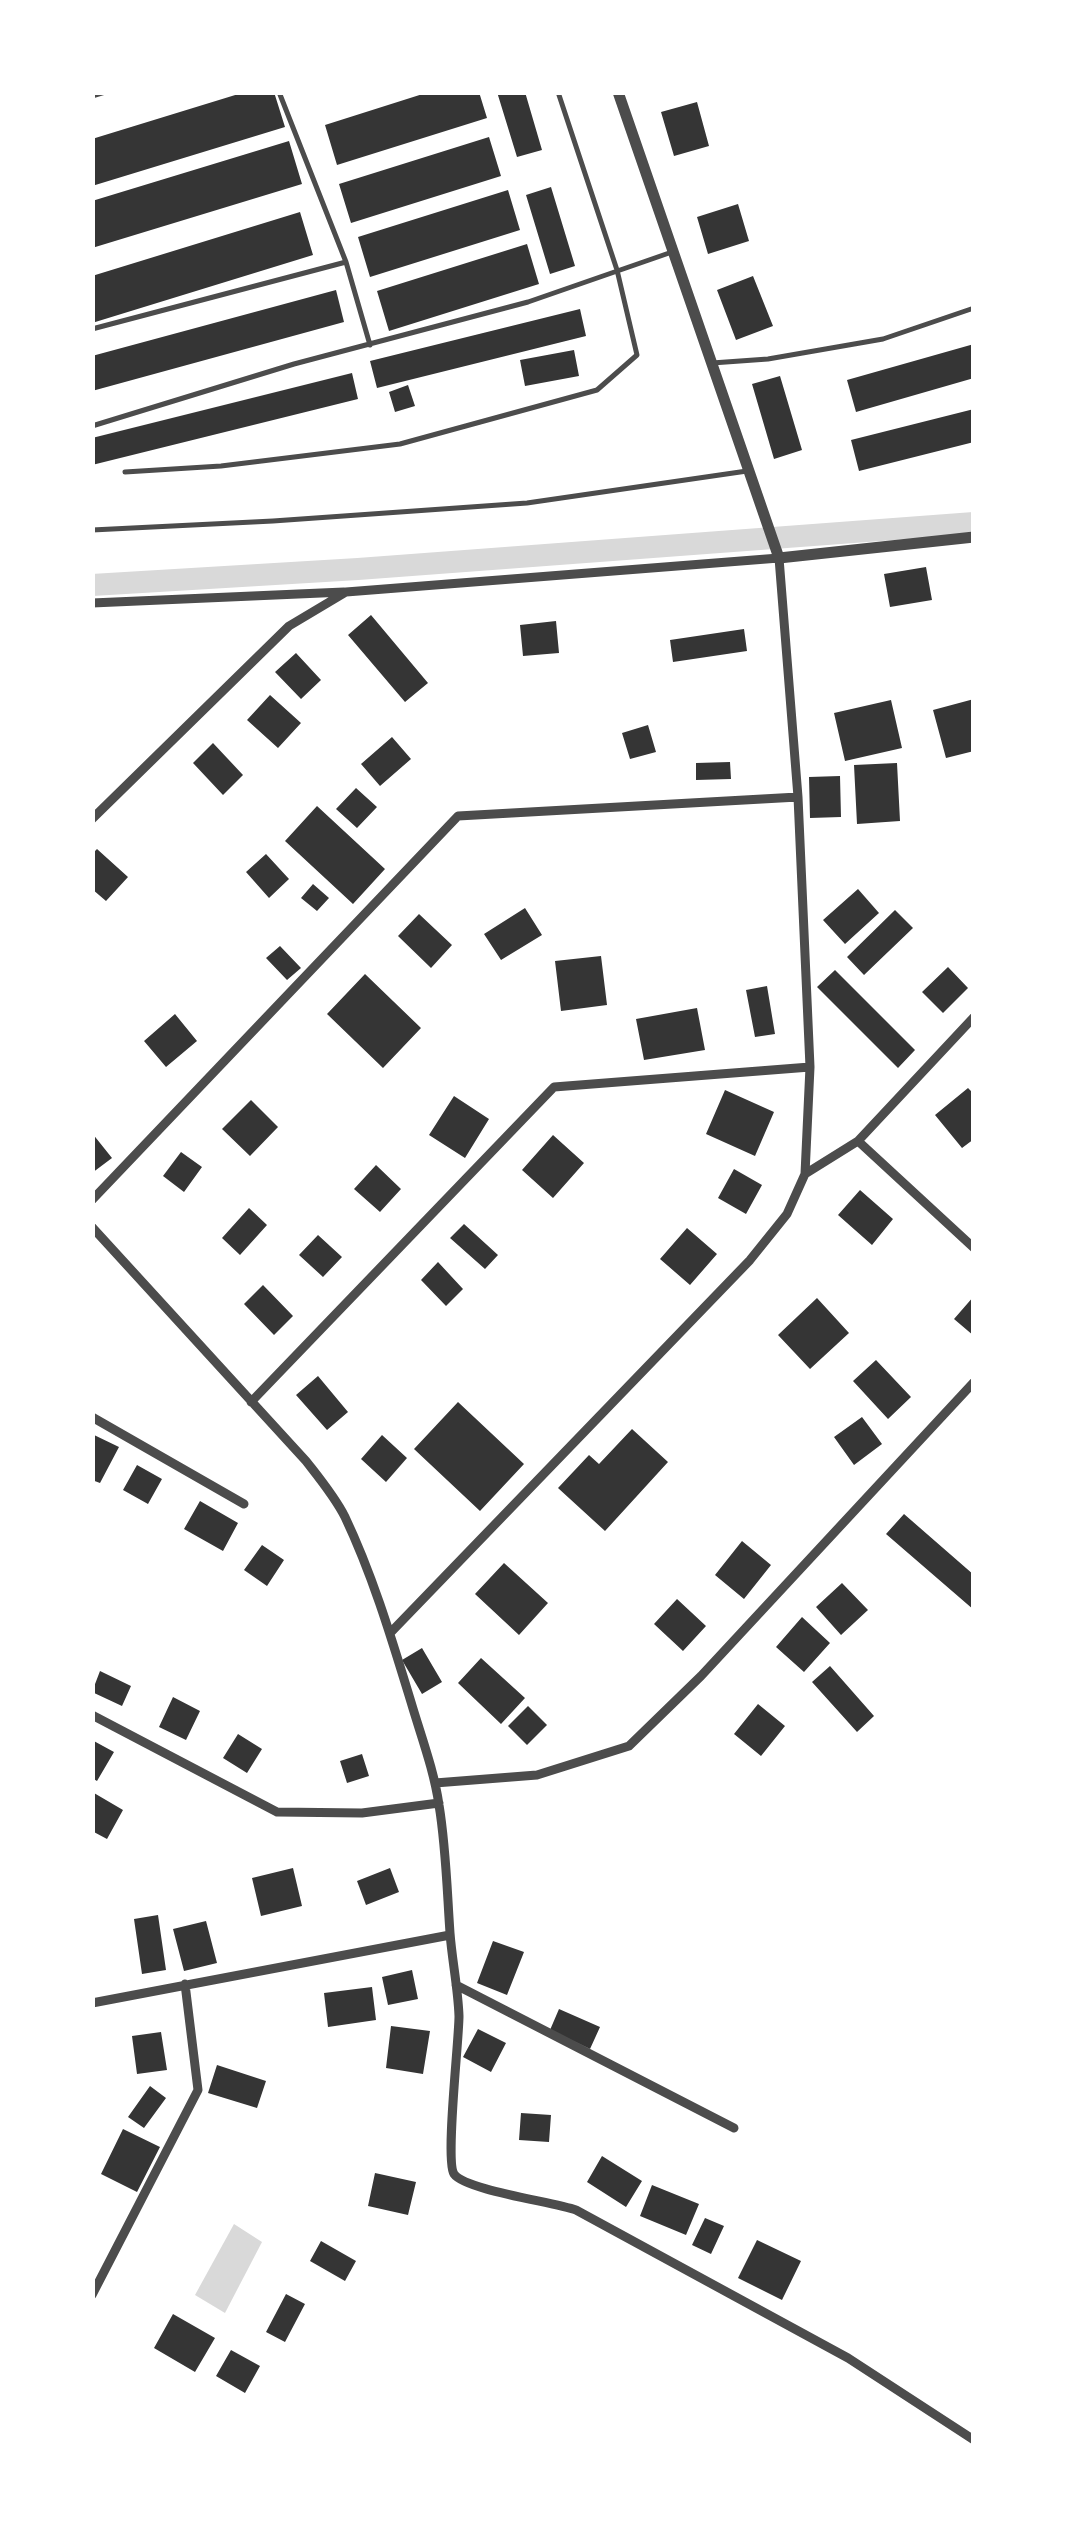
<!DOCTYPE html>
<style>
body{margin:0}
#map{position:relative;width:1066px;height:2540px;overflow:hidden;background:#fff;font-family:"DM Sans",sans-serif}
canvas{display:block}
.frame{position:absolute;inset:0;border:95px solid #fff;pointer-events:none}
</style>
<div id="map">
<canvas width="1066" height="2540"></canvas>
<div class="frame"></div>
</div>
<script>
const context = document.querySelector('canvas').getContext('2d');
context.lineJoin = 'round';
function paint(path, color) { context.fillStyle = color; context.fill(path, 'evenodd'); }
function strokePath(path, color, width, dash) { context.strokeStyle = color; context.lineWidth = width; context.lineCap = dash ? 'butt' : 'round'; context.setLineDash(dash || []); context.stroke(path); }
paint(new Path2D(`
 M234 2224 262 2242 225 2313 195 2295Z`), '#d9d9d9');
strokePath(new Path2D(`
 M92 585 358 569 974 523`), '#d9d9d9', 22);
paint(new Path2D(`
 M245 92H274L285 127 92 186V139Z
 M429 92H479L487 118 337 165 325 125Z
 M497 92H525L542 150 517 157Z
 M697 102 709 146 674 156 661 112Z
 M489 137 501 176 351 223 339 184Z
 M289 141 302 184 92 248V201Z
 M551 187 575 266 550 274 526 195Z
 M508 190 520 230 370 277 358 237Z
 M738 204 749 241 708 254 697 217Z
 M300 212 313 255 92 323V276Z
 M527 244 539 284 389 331 377 291Z
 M753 276 773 326 736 340 717 290Z
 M336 290 344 322 92 391V356Z
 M580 309 586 336 377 388 370 361Z
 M974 344V378L856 412 847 380Z
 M574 350 579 376 525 386 520 360Z
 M352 373 358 399 92 465V438Z
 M780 376 802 450 774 459 752 384Z
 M408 385 415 406 395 412 389 392Z
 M974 409V442L859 471 851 440Z
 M926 567 932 600 890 607 884 574Z
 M371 615 428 683 405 702 348 635Z
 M556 621 559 653 523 656 520 625Z
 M744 629 747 651 673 662 670 640Z
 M296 653 321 680 301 699 275 672Z
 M270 695 301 723 278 748 247 720Z
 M974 699V751L946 758 933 710Z
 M891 700 902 748 845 761 834 713Z
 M648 725 656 752 630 759 622 733Z
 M392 737 411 759 380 786 361 764Z
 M213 743 243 775 223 795 193 763Z
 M730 762 731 779 696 780V763Z
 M897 763 900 821 857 824 854 765Z
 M840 776 841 817 810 818 809 777Z
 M356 788 377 807 357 828 336 809Z
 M317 806 385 869 353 904 285 841Z
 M97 849 128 877 106 901 92 889V854Z
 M266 854 289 879 269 898 246 872Z
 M313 884 329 898 317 911 301 898Z
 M858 889 879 913 845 944 823 920Z
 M525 908 542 935 501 960 484 934Z
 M895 910 913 928 864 975 847 957Z
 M419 914 452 945 431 968 398 936Z
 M280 946 301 968 287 980 266 958Z
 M601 956 607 1005 561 1011 555 961Z
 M948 967 968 988 943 1013 922 992Z
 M835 970 915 1050 898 1068 817 987Z
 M365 974 421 1028 383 1068 327 1014Z
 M767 986 775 1034 755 1037 746 990Z
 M697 1008 705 1050 644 1060 636 1019Z
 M175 1014 197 1041 166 1067 144 1041Z
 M968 1088 974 1094V1139L962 1148 935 1115Z
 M725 1090 774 1112 755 1156 706 1134Z
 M454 1096 489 1119 465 1158 429 1135Z
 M251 1100 278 1127 250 1156 222 1129Z
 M92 1133 112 1158 92 1173Z
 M553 1135 584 1163 553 1198 522 1170Z
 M181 1152 202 1167 184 1192 163 1176Z
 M376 1165 401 1189 380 1212 354 1189Z
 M734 1169 762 1185 746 1214 718 1198Z
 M860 1190 893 1219 872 1245 838 1215Z
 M249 1208 267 1225 240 1255 222 1238Z
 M464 1224 498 1255 485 1269 450 1238Z
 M687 1228 717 1254 690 1285 660 1259Z
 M318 1235 342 1257 323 1277 299 1255Z
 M438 1262 463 1289 446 1306 421 1280Z
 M263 1285 293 1316 274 1335 244 1304Z
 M974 1296V1336L954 1319Z
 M817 1298 849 1333 810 1369 778 1335Z
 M876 1360 911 1397 888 1419 853 1381Z
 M318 1376 348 1412 327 1430 296 1395Z
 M458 1402 524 1464 480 1511 414 1449Z
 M862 1417 882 1444 854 1465 834 1437Z
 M632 1429 668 1462 605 1531 558 1488 589 1455 599 1464Z
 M92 1434 119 1447 100 1483 92 1480Z
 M382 1435 407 1458 386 1482 361 1459Z
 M137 1465 162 1479 148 1504 123 1490Z
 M200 1501 238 1523 223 1551 184 1529Z
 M904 1514 974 1575V1610L886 1534Z
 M742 1541 771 1565 744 1599 715 1575Z
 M262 1545 284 1560 267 1586 244 1570Z
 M504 1563 548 1603 519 1635 475 1594Z
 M842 1583 868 1610 841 1635 816 1607Z
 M677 1599 706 1626 683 1651 654 1624Z
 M802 1617 830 1643 804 1672 776 1647Z
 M422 1648 442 1682 422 1694 402 1660Z
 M481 1658 525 1698 501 1724 458 1683Z
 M830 1666 874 1716 857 1732 812 1682Z
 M100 1671 131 1686 122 1706 92 1692Z
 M173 1697 200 1711 186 1740 159 1727Z
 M758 1704 785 1726 761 1756 734 1734Z
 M528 1706 547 1725 527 1745 508 1726Z
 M238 1734 262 1749 247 1773 223 1758Z
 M92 1740 114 1752 97 1781 92 1778Z
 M362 1754 369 1776 347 1783 340 1761Z
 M94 1793 123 1810 107 1839 92 1831Z
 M293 1868 302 1906 261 1916 252 1878Z
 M390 1868 399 1892 366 1905 357 1881Z
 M158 1915 166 1970 142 1974 134 1919Z
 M206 1921 217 1963 184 1971 173 1929Z
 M493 1941 524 1952 507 1995 477 1983Z
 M412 1970 418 1999 388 2005 382 1977Z
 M372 1987 376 2020 328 2027 324 1993Z
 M559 2009 600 2027 590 2049 550 2030Z
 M391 2026 430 2031 423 2074 386 2068Z
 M478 2029 506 2043 491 2072 463 2057Z
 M161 2032 167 2070 137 2074 132 2036Z
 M217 2065 266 2081 257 2108 208 2093Z
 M150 2086 166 2098 144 2128 128 2117Z
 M521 2113 551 2115 549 2142 519 2140Z
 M123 2129 160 2147 137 2192 101 2174Z
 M602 2156 642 2181 626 2207 587 2182Z
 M375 2173 416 2182 408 2215 368 2206Z
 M652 2185 699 2204 686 2235 640 2216Z
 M705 2218 724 2226 711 2254 692 2245Z
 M757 2240 801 2261 782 2300 738 2278Z
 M321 2241 356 2261 345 2281 310 2261Z
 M286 2294 305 2304 285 2342 266 2332Z
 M173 2314 215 2338 195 2372 154 2348Z
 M231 2350 260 2366 245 2393 216 2376Z`), '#353535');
strokePath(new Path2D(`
 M279 92 346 262
 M92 96 105 92
 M92 329 346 262 370 345
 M712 363 768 359 883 339 974 308
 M92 426 294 364 528 302 672 252
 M125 472 221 466 400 444 597 390 637 355 617 270 558 92
 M92 530 273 521 527 503 747 471`), '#4c4c4c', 5);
strokePath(new Path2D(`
 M92 603 344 592
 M92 819 289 626 346 592 779 558 798 797 810 1067 805 1174 787 1214 750 1260 390 1633
 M858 1141 974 1248
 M805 1174 858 1141 974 1017
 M92 1200 458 816 798 797
 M92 1227 306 1461C320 1479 335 1497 345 1517 373 1576 392 1640 411 1702 421 1736 434 1770 439 1805 446 1847 447 1890 450 1933 452 1960 458 1988 459 2016 459 2041 445 2161 454 2174 465 2190 553 2202 576 2210L848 2358 974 2440
 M251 1402 554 1087 810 1067
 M92 1417 244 1504
 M92 1715 277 1812 362 1813 439 1803
 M435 1783 537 1775 629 1746 701 1676 974 1382
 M456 1985 734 2128
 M92 2003 450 1935
 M92 2295 198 2090 185 1984`), '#4c4c4c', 9);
strokePath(new Path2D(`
 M618 92 779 558 974 537`), '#4c4c4c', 11);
</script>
